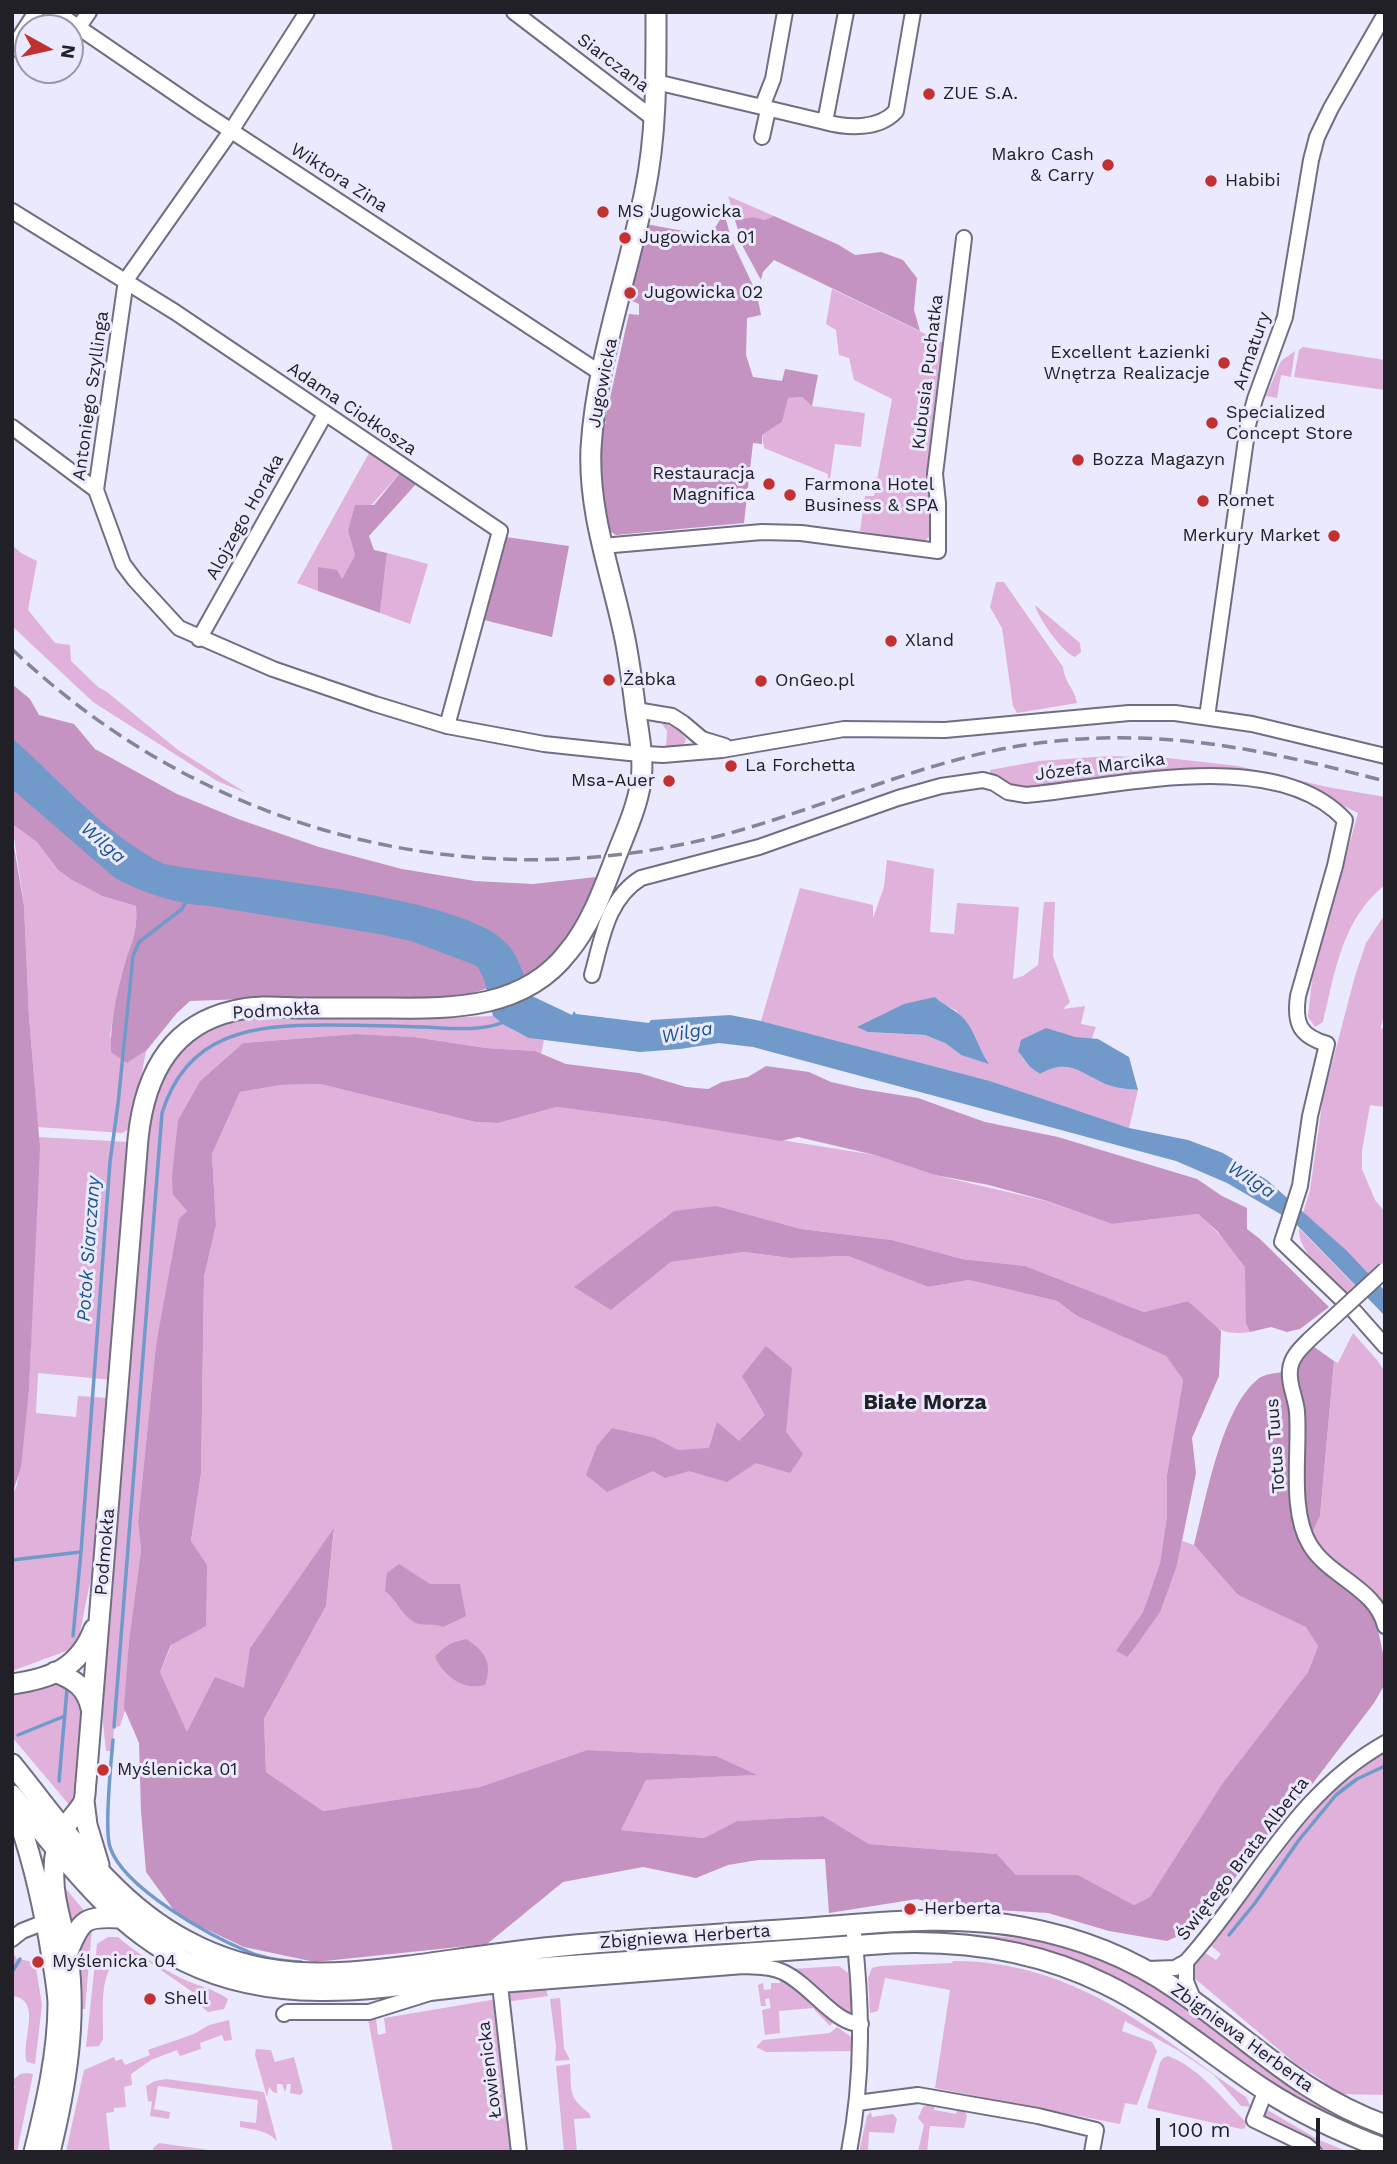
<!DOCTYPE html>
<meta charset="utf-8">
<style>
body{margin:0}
#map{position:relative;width:1397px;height:2164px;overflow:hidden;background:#ebe9fe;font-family:"Work Sans",sans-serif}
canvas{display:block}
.frame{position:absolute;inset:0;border:14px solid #212027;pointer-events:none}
.north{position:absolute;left:14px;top:14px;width:70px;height:70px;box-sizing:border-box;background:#ebe9fe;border:2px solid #9a99a8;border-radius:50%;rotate:98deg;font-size:19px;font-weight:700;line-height:28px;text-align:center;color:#212027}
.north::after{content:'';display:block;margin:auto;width:24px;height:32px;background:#c03130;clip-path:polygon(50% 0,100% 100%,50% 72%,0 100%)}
.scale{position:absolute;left:1156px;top:2118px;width:164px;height:32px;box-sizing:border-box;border:4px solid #212027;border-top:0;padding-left:9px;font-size:21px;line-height:24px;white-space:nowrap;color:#212027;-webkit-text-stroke:5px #ebe9fe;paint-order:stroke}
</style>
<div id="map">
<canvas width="1397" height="2164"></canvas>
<div class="frame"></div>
<div class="north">N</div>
<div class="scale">100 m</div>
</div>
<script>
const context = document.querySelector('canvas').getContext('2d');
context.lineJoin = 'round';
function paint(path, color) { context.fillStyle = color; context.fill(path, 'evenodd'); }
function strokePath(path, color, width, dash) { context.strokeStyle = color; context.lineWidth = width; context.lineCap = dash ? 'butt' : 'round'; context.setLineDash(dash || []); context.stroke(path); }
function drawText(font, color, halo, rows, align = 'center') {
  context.font = font + ' "Work Sans",sans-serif'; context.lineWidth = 6; context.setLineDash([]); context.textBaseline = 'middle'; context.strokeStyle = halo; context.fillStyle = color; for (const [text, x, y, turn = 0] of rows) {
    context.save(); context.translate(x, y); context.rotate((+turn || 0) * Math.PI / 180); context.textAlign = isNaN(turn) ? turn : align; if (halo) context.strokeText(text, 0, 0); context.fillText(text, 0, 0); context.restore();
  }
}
paint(new Path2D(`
 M728 196 774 216 765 220 753 217 735 220Z
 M832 289 946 344 927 511 931 515 929 537 923 542 860 531 865 496H874L892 399 854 380 849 358 839 355 836 330 826 324Z
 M1303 347 1385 360V390L1294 377 1299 350Z
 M1295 351 1291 377 1281 375 1277 398 1266 396 1281 361Z
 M802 397 812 406 865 413 861 447 835 444 829 486H827L828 474 764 448 762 435 782 422 787 398Z
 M369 453 400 473 348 531 355 555 342 579 318 568V591L297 583Z
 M12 545 21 553 37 561 28 610 55 643 70 645 71 661 98 687 107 692 178 750 246 793 217 781 93 702 12 626Z
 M387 553 428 564 410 624 380 613Z
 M996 582H1004L1063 667C1065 684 1075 689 1077 703L1017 713 1013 706 1002 628 990 607Z
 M1035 605 1080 643 1081 652 1075 657C1064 654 1037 617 1035 605Z
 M661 722 676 728 686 739C684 749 674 747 666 748L667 731Z
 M1109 756 1168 758 1238 766 1327 787 1385 797V885C1342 919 1335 972 1323 1022L1315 1027 1308 1017 1312 980 1358 813 1319 794 1267 779 1034 792 1009 787 991 776 990 770 1039 761Z
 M12 824 37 842 58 870 72 880 102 896 136 906C138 936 130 943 123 970 118 992 113 1014 110 1036L127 1063 146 1051 131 1128 122 1133 38 1127 29 1017 24 906Z
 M887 860 934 869 930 932 954 934 957 903 1019 907 1013 979 1023 976 1038 965 1044 902H1055L1053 956 1070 1002 1063 1009 1085 1006 1081 1024 1096 1027 1091 1040 1075 1037 1019 1045 1018 1051 1030 1067 1040 1074C1068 1058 1079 1072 1105 1084 1115 1088 1127 1089 1138 1090L1129 1128 990 1081 761 1021 800 888 873 905V918L884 887ZM935 997 943 1005 956 1010 988 1063 961 1055 945 1043 925 1035 868 1032Z
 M1385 914V1007L1381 1028 1385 1030V1107L1370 1105 1362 1151V1169L1375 1200 1385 1212V1262L1370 1275 1345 1250 1303 1213 1310 1190 1323 1098 1355 976 1366 943Z
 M493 1016C508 1029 524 1037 544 1040L541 1054 535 1051 486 1048 414 1037 355 1034 243 1043 200 1081 178 1120 173 1195 187 1211 156 1345 138 1522 141 1550 129 1640 125 1711 120 1726 114 1728 112 1751H106L102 1713 149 1117C164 1056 198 1024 261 1017L414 1019Z
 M320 1084 475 1122 498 1123 557 1107 662 1121 875 1155 935 1175 1046 1201 1112 1224 1198 1214C1210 1225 1239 1252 1245 1267 1253 1287 1242 1311 1250 1332 1216 1337 1212 1323 1188 1301L1144 1312 1025 1266 962 1259 892 1240 801 1229 717 1206 611 1310 671 1262 744 1252 790 1258 848 1256 928 1287 969 1280 1057 1301 1077 1316 1166 1356 1183 1380 1167 1475V1516L1160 1563 1143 1612 1117 1651 1129 1657 1177 1565 1182 1541 1194 1545 1238 1595 1307 1627 1318 1646 1308 1672 1222 1784 1150 1897 1134 1905 1078 1875H1016L997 1854 869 1844 823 1816 737 1821 704 1838 621 1830 646 1780 755 1775 716 1756 587 1750 480 1787 323 1811 266 1772 264 1719 326 1606 334 1530 250 1648 245 1688 187 1733 160 1672 207 1565 191 1542 201 1474 204 1277 216 1225 212 1154 240 1092 281 1085Z
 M39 1137 128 1142 112 1380 38 1373 36 1413 76 1417 78 1396 109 1398 97 1548 77 1647 12 1671V1495L17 1485 29 1390Z
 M1299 1228 1358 1289 1351 1295C1333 1278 1297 1254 1299 1228Z
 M1353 1333 1377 1360 1385 1372V1606L1329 1559 1310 1537 1320 1516 1334 1361 1338 1363Z
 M56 1683 69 1685 83 1708 76 1792 71 1807 12 1737V1696Z
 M1385 1751V2095L1337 2094 1322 2080 1296 2064 1192 1976 1197 1958 1200 1960 1205 1953 1216 1960 1221 1954 1211 1946 1299 1830 1332 1792Z
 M62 1884 86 1913 72 1926Z
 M92 1928 85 2009H82L77 1938Z
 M947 1932 1041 1940 1082 1949 1116 1963 1184 2003 1274 2075 1311 2099 1385 2133V2140L1303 2104 1146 1998 983 1939 934 1933Z
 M108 1937H118C136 1953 161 1968 183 1979 198 1986 214 1989 228 1999L224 2009 208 2012 202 2007 197 1995 142 1957 121 1955C97 1973 104 2012 103 2039L99 2046 86 2047 97 1944Z
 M12 1951 17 1959 35 1962 42 2005 35 2064 27 2062C20 2043 44 1999 12 1996Z
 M953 1961C1075 1961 1152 2031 1246 2097L1251 2107 1241 2106 1214 2075 1179 2051 1125 2021 1122 2031 1152 2042 1157 2051 1137 2105 1125 2103 1120 2124 935 2088 950 1990 885 1978 878 2011 870 2013 868 1978 872 1968 880 1966 952 1963Z
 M839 1966 848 1973 853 2015 851 2019 845 2017 792 1969Z
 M781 1977 798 1987 833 2022 830 2026 813 2008 779 2011 780 2033 765 2035 762 2010 771 2008 769 1998 765 1999 766 2006H761L758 1985 763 1983 764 1990 771 1989V1983H780Z
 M546 1989 548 1996 506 2002 504 1992Z
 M560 1998 564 2048 570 2060 555 2061 556 2047 550 1999Z
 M497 1999 516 2152H393L368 2019 376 2018 378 2035 386 2033 384 2018Z
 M229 2020 232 2040 224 2041 222 2035 200 2043 201 2049 180 2056 177 2050 151 2060 131 2074 132 2085 124 2087 126 2107 114 2108V2112L106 2113 110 2152H66L84 2070 114 2057 116 2061 122 2059 125 2065 150 2055 148 2050 194 2034 209 2025Z
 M837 2027 857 2041V2051L766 2052 756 2047 763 2040 830 2033Z
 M256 2049 271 2050 275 2062 294 2057 303 2092 300 2095 290 2093 291 2084H287L285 2092 282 2084H277V2093L273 2092 269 2087 267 2097 255 2055Z
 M1168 2056C1200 2068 1222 2099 1246 2122L1245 2128 1241 2129 1147 2108 1160 2063 1163 2058Z
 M570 2064C572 2091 567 2096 589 2113L591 2118 574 2119 577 2152H564L556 2066Z
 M27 2073 33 2074 17 2152H12V2097L15 2086 12 2085V2081L20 2074Z
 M166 2079 264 2092 277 2141C266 2130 255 2130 240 2127V2121L256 2123 258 2100 158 2086 154 2109 170 2112 169 2119 150 2116 152 2102 148 2101 146 2086 155 2081Z
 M928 2104H935L934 2110 956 2114 958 2108 964 2110 967 2116 964 2128 930 2126 927 2152H918L924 2125 918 2118 923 2107Z
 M1264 2108 1319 2140 1349 2152H1323L1313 2142 1262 2116Z
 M871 2112 872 2117 893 2114 897 2119 894 2133 869 2132 868 2152H859L867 2116Z
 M159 2143 223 2152H154L153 2148Z`), '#dfb1db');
paint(new Path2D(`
 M724 213 732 241 757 294 761 315 747 318 746 355 753 377 782 381 785 369 818 375 812 406 802 397 788 398 782 422 762 435V444L753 443 744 523 616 535 608 530 601 482 602 425 606 423 605 420 629 314 639 315V304L630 300 646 224 710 236Z
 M774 216 839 245 855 255 881 252 903 260 917 278 914 310 920 331 774 260 763 272 761 280 743 247 735 220 753 217 765 220Z
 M400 473 417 483 369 536 374 550 387 553 380 613 318 591V567L337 570 342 579 355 555 348 531 355 505H374Z
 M506 537 569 546 552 637 484 620Z
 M12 684 30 699 39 715 74 724 95 749 177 794 238 819 319 847 402 869 475 881 533 884 596 877V882L573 931 550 959 525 976 482 990 453 999 297 997 190 1001 177 1013 146 1051 127 1063 111 1052C110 1024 116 997 123 970 130 943 138 936 136 906L102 896 72 880 58 870 37 842 12 824Z
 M12 835 24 906 29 1017 40 1148 29 1390 21 1467 12 1495Z
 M355 1034 414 1037 486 1048 535 1051 566 1064 639 1073 686 1087 708 1089 722 1082 748 1077 766 1066 809 1072 831 1082 862 1089 918 1098 985 1122 1058 1137 1197 1179 1222 1196 1247 1208V1229L1260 1239 1329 1307 1300 1329 1287 1332 1271 1327 1250 1332 1246 1323 1245 1267 1218 1232 1198 1214 1112 1224 1047 1201 989 1185 935 1175 875 1155 798 1137 781 1141 662 1121 557 1107 498 1123 475 1122 320 1084 281 1085 240 1092 212 1154 216 1225 204 1277 201 1474 191 1541 207 1565 206 1626 171 1645 160 1672 187 1732 215 1677 244 1688 250 1648 334 1528 326 1606 264 1719 266 1772 323 1811 480 1787 587 1750 716 1756 757 1775 646 1780 621 1830 704 1838 737 1821 823 1816 869 1844 997 1854 1016 1875H1078L1134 1905 1150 1897 1222 1784 1308 1672 1318 1646 1306 1627 1238 1595 1194 1545C1206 1500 1221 1409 1258 1379 1264 1374 1276 1373 1284 1372L1291 1401 1294 1513 1347 1588 1371 1611 1377 1625 1385 1663V1684L1374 1703 1313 1783 1264 1839 1204 1920 1185 1933 1167 1941 1109 1931 1048 1913 945 1907 917 1899 829 1913 825 1859 758 1860 728 1865 696 1878 643 1867 563 1882 487 1944 315 1962 244 1947 178 1916 146 1872 141 1811 139 1743 124 1708 129 1640 141 1550 138 1522 156 1345 179 1219 187 1211 173 1195 172 1176 178 1120 200 1081 243 1043Z
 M717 1206 801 1229 892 1240 962 1259 1025 1266 1144 1312 1188 1301 1221 1331 1219 1376 1192 1438 1196 1473 1177 1565 1160 1612 1128 1657 1116 1651 1143 1612 1160 1563 1167 1516V1475L1183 1380 1166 1356 1077 1316 1057 1301 969 1280 928 1287 848 1256 790 1258 744 1252 671 1262 611 1310 574 1287 674 1211Z
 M1310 1344 1334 1361 1320 1516 1310 1537 1304 1521 1297 1386 1300 1357Z
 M766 1346 792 1368 786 1432 803 1454 790 1473 756 1463 727 1482 689 1471 665 1478 653 1471 607 1492 586 1475 597 1446 612 1428 655 1438 678 1450 709 1448 717 1422 739 1441 765 1415 742 1376Z
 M399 1564 430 1584H460L466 1616 443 1627C433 1622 421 1628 411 1620 400 1612 396 1599 385 1591L387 1573Z
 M466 1639C485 1651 493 1663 485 1685 463 1691 444 1676 435 1657 444 1646 452 1642 466 1639Z`), '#c493c1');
paint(new Path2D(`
 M12 738C61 781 105 835 164 864 235 878 470 894 510 947 520 960 525 981 532 996L572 1015 574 1011 576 1014 649 1023 651 1020 730 1015 761 1021 990 1081 1129 1128 1188 1140 1223 1153 1267 1180 1346 1250 1385 1291V1316L1294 1222 1227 1183 1176 1161 753 1047 719 1043 680 1049 640 1052 529 1038 504 1025 493 1016 484 979 478 967 472 964 411 941 379 934 210 906C176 904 145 894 115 878L12 789Z
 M935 997C945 1007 956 1009 965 1020 975 1032 979 1050 989 1064L961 1055 945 1043 925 1035 868 1032 857 1027 904 1004Z
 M1046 1028 1075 1037 1098 1039 1129 1057 1138 1090C1127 1089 1115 1088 1105 1084 1079 1072 1068 1058 1040 1074L1030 1067 1018 1051 1021 1040Z`), '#719aca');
strokePath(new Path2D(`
 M12 1560 81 1552
 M73 1636 81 1552 110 1162 118 1104 133 956 139 942 182 909 186 902
 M114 1727 162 1113C187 1032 253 1025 327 1025 359 1025 391 1026 424 1027 450 1028 480 1032 504 1022
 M18 1735 65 1716
 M113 1740C111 1763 104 1828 110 1847 123 1888 210 1936 249 1952 265 1959 284 1961 301 1962
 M59 1781 67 1689
 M1229 1935 1255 1903 1299 1840 1336 1795 1357 1779 1385 1766
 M12 1972 20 1959`), '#719aca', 3.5);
const street = new Path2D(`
 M56 12 198 109 602 374
 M307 12 231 131 126 280 96 490 123 564 135 580 179 628 273 669 375 704 447 726 544 744 629 753 663 755 722 750 844 729 945 730 1129 713H1175L1252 724 1385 756
 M514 12 654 119
 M785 12 773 79 762 107 825 122
 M846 12 825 122C847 128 879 130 896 111L913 12
 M78 28 89 12
 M12 49 36 12
 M656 82 762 107
 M762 137 768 110
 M12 211 175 312 500 531 447 726
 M12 427 96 490
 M602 546 762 532 801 533 938 551V503L935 474 964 238
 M199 639 325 414
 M636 710 672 716 683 723 702 739 725 746
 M1207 717 1248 425 1255 399 1285 317 1311 160 1317 137 1331 108 1385 14
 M592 975C602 939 607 899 641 878L759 847 898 798 941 786 983 780 994 783 1008 792 1026 795C1117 787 1276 745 1345 820L1335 866 1298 996C1294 1024 1300 1036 1327 1044L1310 1116 1300 1186 1282 1242 1355 1312 1385 1346
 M1310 1339C1301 1348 1291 1357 1290 1370 1288 1384 1296 1398 1297 1412 1300 1452 1289 1511 1310 1545 1329 1577 1376 1588 1385 1626
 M12 1939 22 1931 45 1922
 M1186 1962V1981L1194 2001
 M1148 1969 1175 1968 1186 1962C1254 1887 1293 1795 1385 1743
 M500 1985 519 2152
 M284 2014 287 2012H369L430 1993 500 1985 744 1966C757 1967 771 1966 783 1972 811 1985 834 2024 861 2024
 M1266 2090 1254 2120 1306 2145 1314 2152
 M857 2103 918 2095 1038 2116 1096 2130 1092 2152
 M849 2152C864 2075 862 2003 853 1925`);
const secondary = new Path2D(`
 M55 1672C75 1680 86 1687 91 1708
 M12 1684C53 1678 79 1668 94 1629
 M12 1764C64 1828 112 1902 187 1941 261 1981 328 1976 409 1966 454 1960 499 1953 544 1948 627 1939 711 1935 794 1929 870 1924 947 1913 1022 1927 1077 1937 1130 1957 1176 1989 1249 2038 1299 2094 1385 2125
 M12 1795C64 1858 111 1925 186 1962 301 2018 429 1976 550 1967 664 1958 778 1950 892 1943 966 1940 1038 1951 1105 1984 1163 2012 1211 2055 1265 2090 1303 2115 1343 2133 1385 2149
 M84 1801 87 1825 99 1865
 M13 1805C30 1848 40 1893 49 1939 52 1960 57 1982 58 2003 58 2053 46 2104 34 2152
 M68 1952C81 1919 85 1916 120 1918
 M50 2152C66 2087 77 2021 68 1955 64 1927 52 1899 54 1870 54 1855 57 1842 64 1829 69 1820 78 1812 83 1803 86 1797 85 1788 86 1782L138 1139C144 1079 168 1026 233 1011 255 1005 278 1007 300 1008 330 1008 360 1008 390 1008 455 1009 525 1008 568 952 590 926 603 890 615 859 625 833 637 808 641 781 644 759 639 735 636 713 633 689 630 664 625 639 612 575 588 514 591 448 596 363 628 275 645 191 657 132 656 72 656 12`);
strokePath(street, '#706e80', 18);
strokePath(secondary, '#706e80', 23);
strokePath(street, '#fff', 14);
strokePath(secondary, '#fff', 19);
strokePath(new Path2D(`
 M12 649C201 830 465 901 719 836 830 807 932 755 1047 742 1168 728 1269 751 1385 781`), '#878593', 3.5, [14, 7]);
const streetBridge = new Path2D(`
 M1310 1339 1385 1270`);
strokePath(streetBridge, '#706e80', 18, []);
strokePath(streetBridge, '#fff', 14);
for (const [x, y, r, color] of [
 [929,94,7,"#c03130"],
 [1108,165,7,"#c03130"],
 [1211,181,7,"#c03130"],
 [603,212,7,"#c03130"],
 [625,238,7,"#c03130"],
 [630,293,7,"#c03130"],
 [1224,363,7,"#c03130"],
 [1212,423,7,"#c03130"],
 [1078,460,7,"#c03130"],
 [769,484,7,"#c03130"],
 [790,495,7,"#c03130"],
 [1203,501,7,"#c03130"],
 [1334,536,7,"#c03130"],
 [891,641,7,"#c03130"],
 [609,680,7,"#c03130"],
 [761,681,7,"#c03130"],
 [731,766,7,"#c03130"],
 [669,781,7,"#c03130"],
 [103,1770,7,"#c03130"],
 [910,1909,7,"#c03130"],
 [38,1962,7,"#c03130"],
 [150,1999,7,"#c03130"]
]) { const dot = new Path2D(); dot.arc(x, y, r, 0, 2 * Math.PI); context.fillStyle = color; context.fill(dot); strokePath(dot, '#ebe9fe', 2.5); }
drawText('18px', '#212027', '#ebe9fe', [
 ["Siarczana",613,63,37],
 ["Wiktora Zina",339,178,33],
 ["Armatury",1252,351,-71],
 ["Kubusia Puchatka",928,372,-83],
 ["Jugowicka",603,383,-79],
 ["Antoniego Szyllinga",91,396,-82],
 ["Adama Ciołkosza",352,409,34],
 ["Alojzego Horaka",245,517,-61],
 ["Józefa Marcika",1100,767,-7],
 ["Podmokła",276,1011,-3],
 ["Totus Tuus",1276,1446,-94],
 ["Podmokła",105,1552,-85],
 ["Świętego Brata Alberta",1243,1859,-52],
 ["Zbigniewa Herberta",685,1937,-4],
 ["Zbigniewa Herberta",1242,2038,36],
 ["Łowienicka",490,2070,-97]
]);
drawText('18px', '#212027', '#ebe9fe', [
 ["ZUE S.A.",943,94],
 ["Makro Cash",1094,155,"right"],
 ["& Carry",1094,176,"right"],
 ["Habibi",1225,181],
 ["MS Jugowicka",617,212],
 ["Jugowicka 01",639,238],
 ["Jugowicka 02",644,293],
 ["Excellent Łazienki",1210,353,"right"],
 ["Wnętrza Realizacje",1210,374,"right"],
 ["Specialized",1226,413],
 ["Concept Store",1226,434],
 ["Bozza Magazyn",1092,460],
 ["Restauracja",755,474,"right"],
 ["Magnifica",755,495,"right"],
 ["Farmona Hotel",804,485],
 ["Business & SPA",804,506],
 ["Romet",1217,501],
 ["Merkury Market",1320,536,"right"],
 ["Xland",905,641],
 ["Żabka",623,680],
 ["OnGeo.pl",775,681],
 ["La Forchetta",745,766],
 ["Msa-Auer",655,781,"right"],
 ["Myślenicka 01",117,1770],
 ["Herberta",924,1909],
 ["Myślenicka 04",52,1962],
 ["Shell",164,1999]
], 'left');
drawText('italic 19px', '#19548f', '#ebe9fe', [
 ["Wilga",103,843,41],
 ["Wilga",687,1033,-10],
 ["Wilga",1251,1180,33],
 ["Potok Siarczany",89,1249,-86]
]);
drawText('bold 21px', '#212027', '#ebe9fe', [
 ["Białe Morza",925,1403]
]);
</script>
